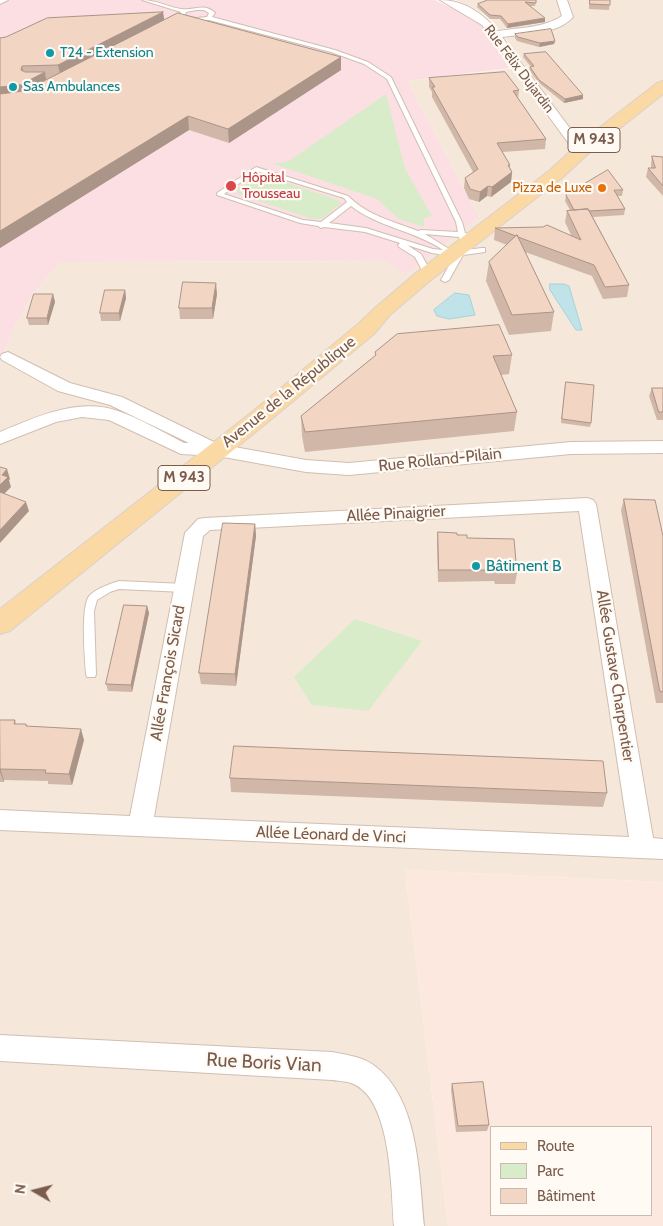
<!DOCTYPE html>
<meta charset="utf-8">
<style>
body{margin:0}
#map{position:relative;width:663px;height:1226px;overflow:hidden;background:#fdf6ec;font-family:Cabin,sans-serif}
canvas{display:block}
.legend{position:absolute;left:490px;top:1126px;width:162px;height:90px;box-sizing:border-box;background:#fffaf3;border:1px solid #cabbb1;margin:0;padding:6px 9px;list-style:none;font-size:15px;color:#7a5c4d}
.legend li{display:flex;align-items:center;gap:10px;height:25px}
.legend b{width:25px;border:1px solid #cabbb1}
.north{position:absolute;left:10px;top:1166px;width:50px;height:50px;-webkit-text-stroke:4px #fffaf3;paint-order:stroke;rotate:278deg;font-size:14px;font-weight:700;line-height:20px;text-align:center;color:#7a5c4d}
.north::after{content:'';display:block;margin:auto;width:18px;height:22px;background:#7a5c4d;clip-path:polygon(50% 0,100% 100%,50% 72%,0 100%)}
</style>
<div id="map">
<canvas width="663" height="1226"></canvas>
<ul class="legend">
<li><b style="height:6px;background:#fbd9a5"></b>Route</li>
<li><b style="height:14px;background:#d8ecc9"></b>Parc</li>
<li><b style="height:14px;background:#f3d5c3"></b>Bâtiment</li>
</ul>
<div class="north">N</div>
</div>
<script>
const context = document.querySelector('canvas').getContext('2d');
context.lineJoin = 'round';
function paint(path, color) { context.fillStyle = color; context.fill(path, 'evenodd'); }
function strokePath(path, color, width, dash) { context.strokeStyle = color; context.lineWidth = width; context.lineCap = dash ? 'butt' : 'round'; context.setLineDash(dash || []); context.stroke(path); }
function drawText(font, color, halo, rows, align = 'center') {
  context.font = font + ' Cabin,sans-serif'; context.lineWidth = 4.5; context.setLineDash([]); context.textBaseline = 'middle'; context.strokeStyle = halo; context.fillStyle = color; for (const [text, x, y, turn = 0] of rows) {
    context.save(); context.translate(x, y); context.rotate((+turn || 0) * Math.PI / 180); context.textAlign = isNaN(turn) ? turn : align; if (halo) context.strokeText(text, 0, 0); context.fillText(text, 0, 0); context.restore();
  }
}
paint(new Path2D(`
 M456 0H663V882L405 870 448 1226H0V361L14 328 34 292 59 262 386 261 405 274 479 217 407 81 526 67 490 17Z`), '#f5e8da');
paint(new Path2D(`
 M405 870 663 882V1226H448ZM492 1127H652V1215H492Z`), '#fde8e0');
paint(new Path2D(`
 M0 0H434L463 13 480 22 509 68 407 81 479 217 405 275 386 261 60 262 34 292 14 328 0 361Z`), '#fbdfe3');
paint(new Path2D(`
 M386 94 405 169 432 216 424 218V227L399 219 377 199 274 164 289 161Z
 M264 175 338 200 342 203 321 219H312L238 194 236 190 253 177Z
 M355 619 422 641 368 711 312 705 294 677Z`), '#d8ecc9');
const water = new Path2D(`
 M550 284H564L569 286 582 330H576L550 290Z
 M455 293 469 295 475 315 449 319 437 316 434 310Z`);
paint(water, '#bfe3e8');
strokePath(water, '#a5d3da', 1);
const lane = new Path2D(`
 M0 0H8L0 4Z
 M142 0C156 0 168 7 181 9 194 11 204 2 215 13L212 17 335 50 368 62 391 77 462 222 465 233 472 235 467 237 469 244 465 250 482 248H485V252L463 255 449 280 445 282 441 280 450 264V256L432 253 407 245 421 254 432 274 425 276 415 257 399 247 398 245 400 243 365 232 324 227 321 228 318 226 300 223 217 195V193L256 167 348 196C368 216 393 221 418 231L421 230 458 232 456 222 387 79 364 64 331 52 209 20C198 22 188 23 179 15L181 12ZM196 10H204L209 13 207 17C199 18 192 19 185 15L186 12ZM257 171 344 198 347 202 321 222 303 220 224 194ZM351 206C378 227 415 231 443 250L433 249 366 228 329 223ZM425 234 459 237 461 244 457 251 454 252Z
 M119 581 184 584 189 588 184 592 119 589 110 592 97 600 94 611 96 674 95 677H87L86 674C85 658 80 605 90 595 98 588 109 584 119 581Z`);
const street = new Path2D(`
 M440 0C462 0 484 13 497 31 519 28 543 28 562 16L557 0H567L573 17C557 35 524 34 502 37L580 142 589 149 587 152H579L572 148 482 25Z
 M8 352 70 383 122 397 218 444 306 460 349 463 571 442 663 441V453L571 454 349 475 306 472 218 456 181 454 109 420 82 417 56 422 0 444V432C36 417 78 397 118 411 141 419 163 432 184 443H189L110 405 58 391 2 360 0 357 2 354Z
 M587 498 593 500 596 504 653 838 663 839V859L0 830V810L130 816 185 533 198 519 205 518ZM579 511 629 837 154 817 203 536 210 530Z
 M0 1035 332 1052C346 1055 360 1056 372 1064 419 1096 419 1175 424 1226H394C391 1190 392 1097 351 1083 345 1081 338 1081 332 1080L0 1061Z`);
const primary = new Path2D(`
 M663 81V94L589 153 562 178 431 280 390 315 374 334 268 422 10 631 0 634V609L252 412 358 324 376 307 417 272 550 170 577 145 657 83Z`);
strokePath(lane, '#d1beb0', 2);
strokePath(street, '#d1beb0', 2);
strokePath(primary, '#dad1cd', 2);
paint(lane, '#fff');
paint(street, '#fff');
paint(primary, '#fbd9a5');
paint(new Path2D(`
 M536 0 535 6H530L545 22 507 28 500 19H490L477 7 478 4Z
 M589 0H610L609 10 589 9Z
 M163 12 164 20 341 57V70L229 143 189 130 0 248V38Z
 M515 34 555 41 554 44 539 47 517 41 515 38Z
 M524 54 583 95V99L564 103 539 83 529 70 530 67H531L523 57Z
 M429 78 519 90 518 98 546 139 545 149 502 152 510 165V168L512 172 511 182 491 197 487 196 479 202 469 199 464 188 465 178 473 172 432 97V92L429 87Z
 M652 156 663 157V196L646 177 648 168H651V164Z
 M623 190 622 196H617L625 209 624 215 593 217 629 285 627 297 603 299 592 276 525 252 554 312 551 331 509 335 486 281 489 262 507 245 494 240 495 228 571 235 565 222 567 211 570 210 565 201 566 195Z
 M125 290 126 298 120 321H101L100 313Z
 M53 294 55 302 48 325H29L27 318Z
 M217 294 213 319H180L179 308Z
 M375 352 512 355 509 374 501 375 517 412 514 431 305 452 302 436 301 416 375 356Z
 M565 386 591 423 590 427 561 423Z
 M652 388H663V420H657L649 396Z
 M624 499 663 536V703H656L621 510Z
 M255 524 256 536 236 686 201 684 199 673Z
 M438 532 467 538 517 573 515 584H495L494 581 438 582 437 544Z
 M147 606 149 613 132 692 108 691 106 684Z
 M0 720H15L16 724H26L27 726 84 740 72 785 48 784V781L4 780V782H0Z
 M230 778 607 793 603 807 231 792Z
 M452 1084 489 1125 487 1131 456 1132 451 1090Z`), '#d1b7a8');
paint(new Path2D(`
 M163 12 165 25 61 78 58 65Z
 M545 18V22L507 28 508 24Z
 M555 41 554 44 539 47 540 43Z
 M341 57V70L229 143 228 129Z
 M22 66 25 80 45 72 47 86 0 101V87L21 70Z
 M583 95V99L564 103 565 99Z
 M188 116 189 130 0 248V231Z
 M512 172 511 182 491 197 492 187Z
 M488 186 487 196 479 202 480 192Z
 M216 283 217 294 213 319 212 308Z
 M125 290 126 298 120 321 119 313Z
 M53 294 55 302 48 325 47 318Z
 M7 469 10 479 9 480 11 487 0 498V485L2 475Z
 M26 502 29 511 0 543V530Z
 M255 524 256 536 236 686 235 674Z
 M147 606 149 613 132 692 131 685Z
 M81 729 84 740 72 785 69 774Z
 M0 769 4 780V782L0 772Z`), '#aa9588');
const building = new Path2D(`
 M488 0H536V3L525 2 545 18 508 24 501 16 490 15 478 4Z
 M590 0H610V5L590 4Z
 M163 12 58 65 22 66 21 70 25 72H45L20 85 0 87V38L6 37 47 18Z
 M178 13 341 57 228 129 188 116 0 231V94L24 91Z
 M551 29 555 41 540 43 518 37 515 34Z
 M546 52 583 95 565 99 539 80 530 67 534 66 524 54Z
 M505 72 519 90 513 91 546 139 497 143 510 165H508L512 172 492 187 488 186 480 192 470 189 465 178 478 169 432 87H435L429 78Z
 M652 156 663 157V186L648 168H655Z
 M608 170 623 190H614L625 209 589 211 588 209 574 210 566 195Z
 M588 209 629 285 605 287 594 265 518 237 517 235 516 236 495 228 543 227 547 225 581 240 567 211Z
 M517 235 554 312 512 315 489 262Z
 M183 282 216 283 212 308H179Z
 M105 290H125L119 313H100Z
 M34 294H53L47 318H27Z
 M499 325 512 355 493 356 517 412 305 432 301 416 376 355 375 352 397 334Z
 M566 382 594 385 591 423 562 419Z
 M652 388H663V412H659Z
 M0 467 7 469 2 475 8 477 0 485Z
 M0 492 26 502 0 530Z
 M624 499 655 500 663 536V692L660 691Z
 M223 523 255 524 235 674 199 673Z
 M438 532 457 533V535H467V538L514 539 517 573 497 572 496 570H439Z
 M124 605 147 606 131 685 106 684Z
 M0 720H15L14 724H26V726L81 729 69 774 45 773 46 770 0 769V771Z
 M234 746 603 761 607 793 230 778Z
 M483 1082 489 1125 458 1126 452 1084Z`);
paint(building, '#f3d5c3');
strokePath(building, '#aa9588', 1);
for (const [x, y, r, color] of [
 [50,53,5,"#0f9aa8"],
 [13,87,5,"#0f9aa8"],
 [231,186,6,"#e0444e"],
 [602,188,5,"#e8710a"],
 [476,566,5,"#0f9aa8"]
]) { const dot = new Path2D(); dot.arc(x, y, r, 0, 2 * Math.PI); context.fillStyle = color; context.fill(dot); strokePath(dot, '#fffaf3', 2); }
drawText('14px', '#0d838f', '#fffaf3', [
 ["T24 - Extension",60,53],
 ["Sas Ambulances",23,87]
], 'left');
drawText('14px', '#7a5c4d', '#fffaf3', [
 ["Rue Félix Dujardin",519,69,53]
]);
drawText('14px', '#be3a42', '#fffaf3', [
 ["Hôpital",242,178],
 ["Trousseau",242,194]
], 'left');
drawText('14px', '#c56008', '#fffaf3', [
 ["Pizza de Luxe",592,188]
], 'right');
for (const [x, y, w] of [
 [594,140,52],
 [184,478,52]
]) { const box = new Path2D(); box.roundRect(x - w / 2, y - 12.5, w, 25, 4); context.fillStyle = '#fffaf3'; context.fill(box); strokePath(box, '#7a5c4d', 1); }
drawText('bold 15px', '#7a5c4d', null, [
 ["M 943",594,140],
 ["M 943",184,478]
]);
drawText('16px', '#7a5c4d', '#fffaf3', [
 ["Avenue de la République",289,392,-39],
 ["Rue Rolland-Pilain",440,460,-6],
 ["Allée Pinaigrier",396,514,-3],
 ["Allée François Sicard",168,673,-80],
 ["Allée Gustave Charpentier",615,676,81],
 ["Allée Léonard de Vinci",331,835,2]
]);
drawText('16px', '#0d838f', '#fffaf3', [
 ["Bâtiment B",486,566]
], 'left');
drawText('19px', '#7a5c4d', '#fffaf3', [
 ["Rue Boris Vian",264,1063,3]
]);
</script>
